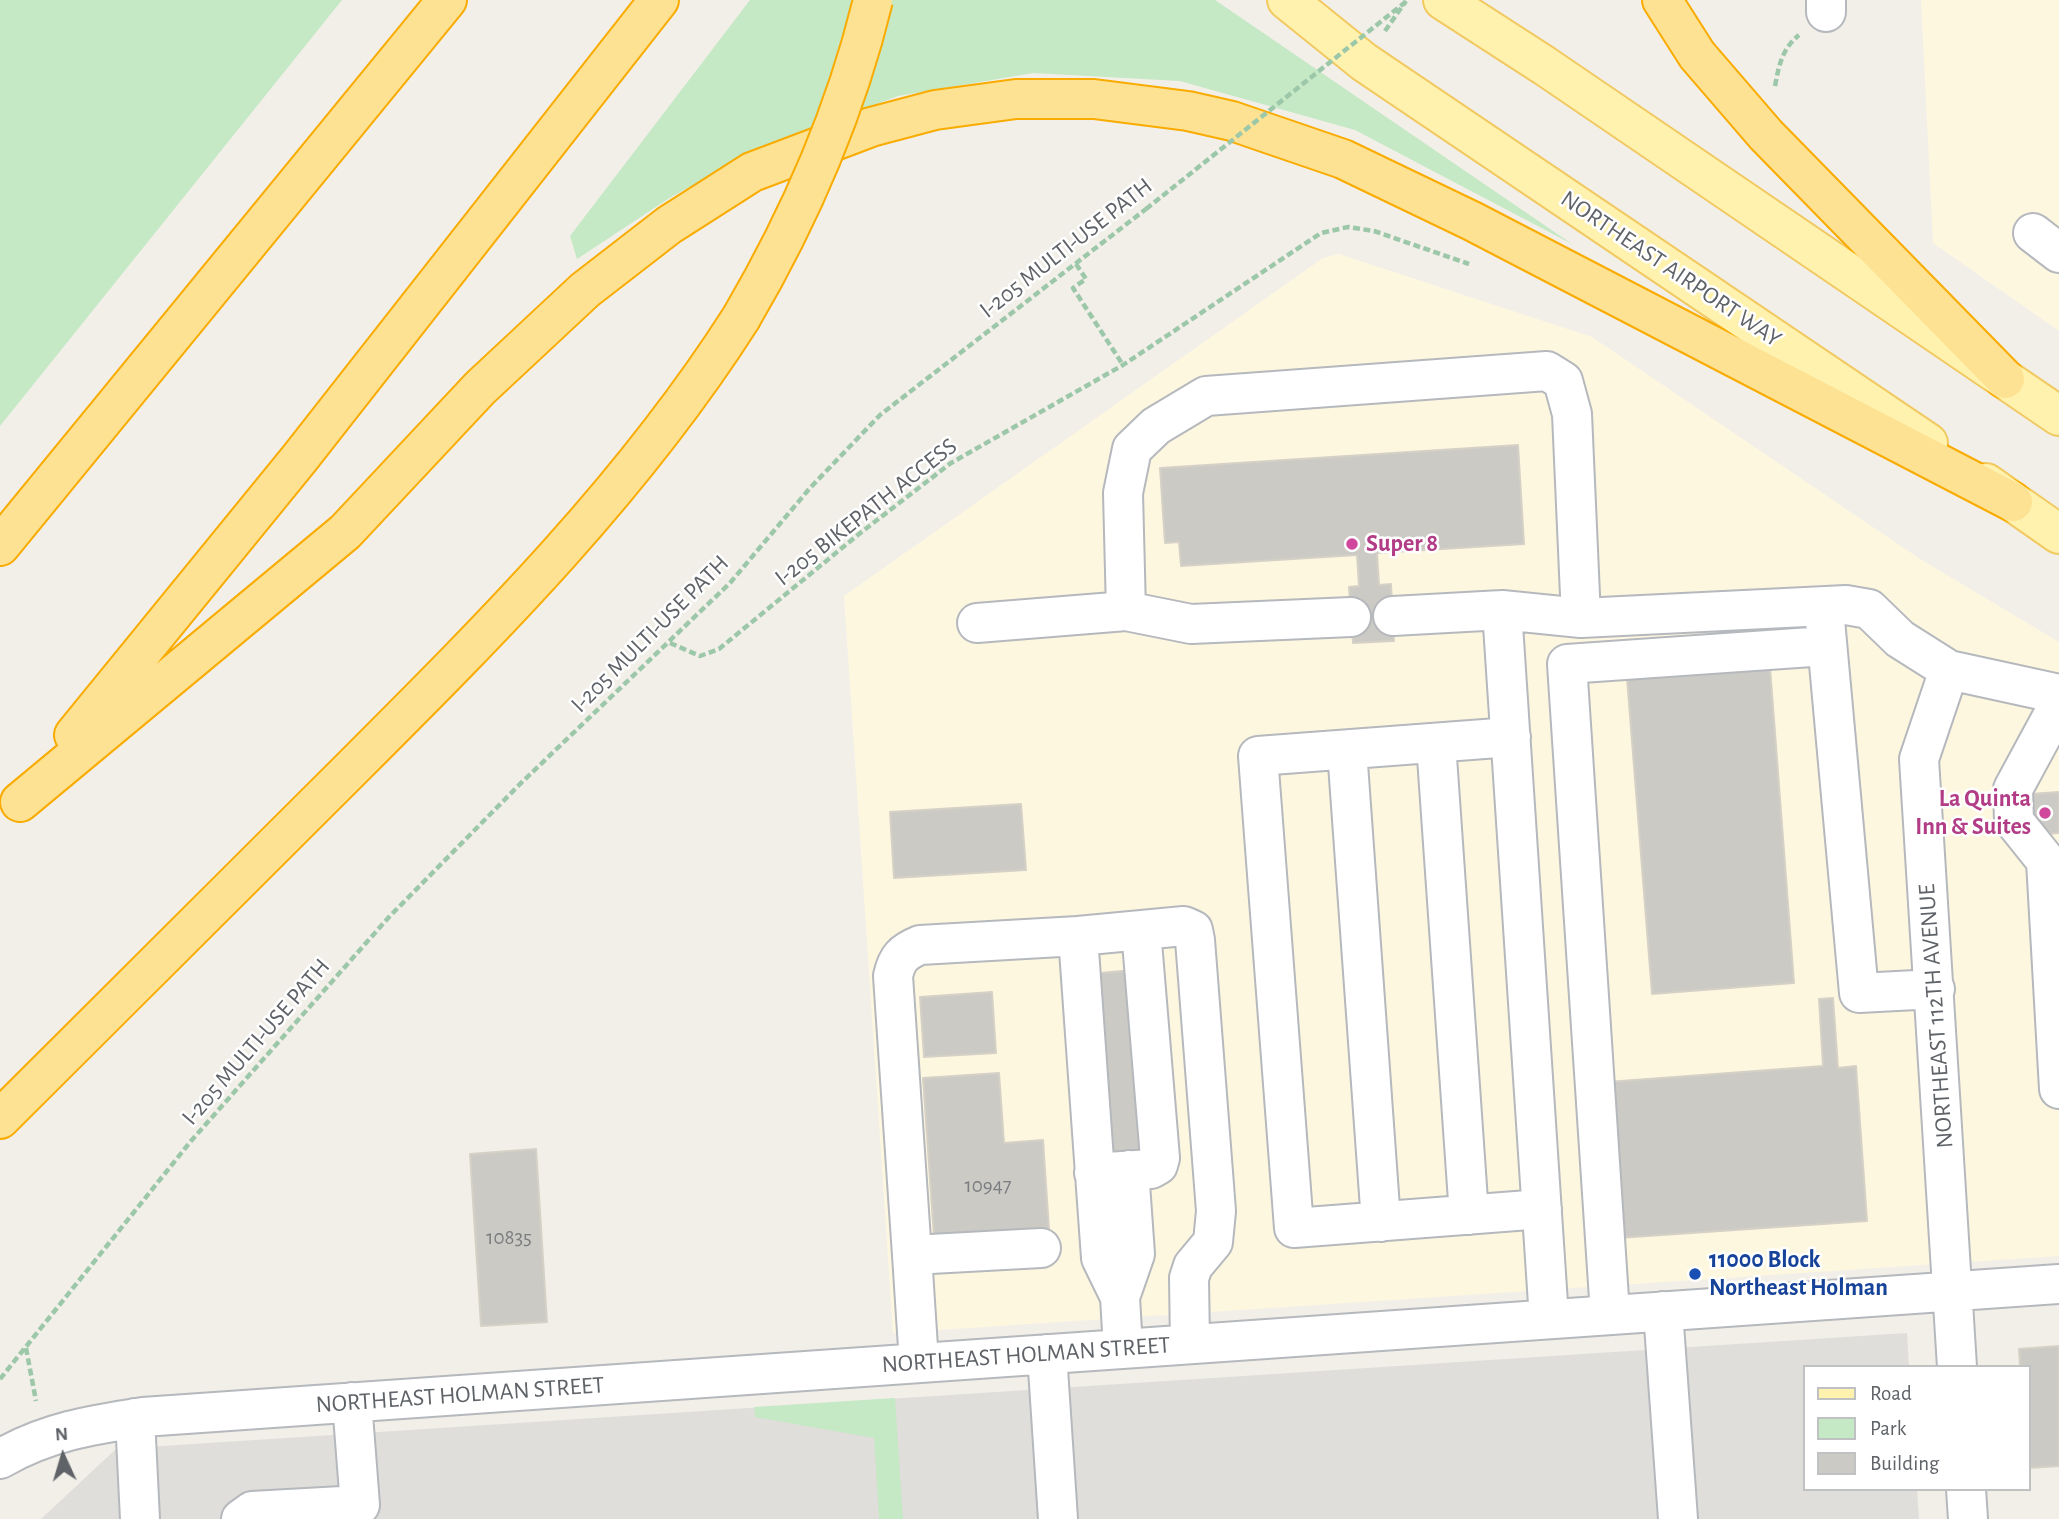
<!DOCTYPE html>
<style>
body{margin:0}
#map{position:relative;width:2059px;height:1519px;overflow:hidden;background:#f1efe8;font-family:"Alegreya Sans",sans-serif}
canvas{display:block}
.legend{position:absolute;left:1803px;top:1365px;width:228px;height:126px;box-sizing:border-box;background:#fff;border:2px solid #bfc1c3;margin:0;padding:9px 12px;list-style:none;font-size:21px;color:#5f6368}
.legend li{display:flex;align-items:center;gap:14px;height:35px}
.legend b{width:35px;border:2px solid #bfc1c3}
.north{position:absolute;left:28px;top:1421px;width:70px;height:70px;-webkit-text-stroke:5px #fff;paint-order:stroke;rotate:356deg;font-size:19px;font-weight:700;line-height:28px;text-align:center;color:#5f6368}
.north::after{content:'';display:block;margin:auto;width:24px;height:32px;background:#5f6368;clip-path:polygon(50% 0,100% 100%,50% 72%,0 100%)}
</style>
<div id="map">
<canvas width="2059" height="1519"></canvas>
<ul class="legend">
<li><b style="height:9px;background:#fff2af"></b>Road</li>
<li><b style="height:19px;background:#c5e8c5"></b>Park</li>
<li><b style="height:19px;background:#cccac5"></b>Building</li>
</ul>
<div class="north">N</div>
</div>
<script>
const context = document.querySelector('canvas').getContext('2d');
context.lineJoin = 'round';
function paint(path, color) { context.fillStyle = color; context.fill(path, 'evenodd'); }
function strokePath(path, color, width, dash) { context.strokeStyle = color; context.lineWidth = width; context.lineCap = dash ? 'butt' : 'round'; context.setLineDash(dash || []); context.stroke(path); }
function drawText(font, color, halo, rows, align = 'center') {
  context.font = font + ' "Alegreya Sans",sans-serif'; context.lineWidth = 5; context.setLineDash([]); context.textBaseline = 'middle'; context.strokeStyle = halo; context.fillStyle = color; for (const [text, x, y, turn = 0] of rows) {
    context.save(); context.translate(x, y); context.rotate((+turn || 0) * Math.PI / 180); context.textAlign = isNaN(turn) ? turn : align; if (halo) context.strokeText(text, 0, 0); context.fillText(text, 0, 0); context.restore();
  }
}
paint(new Path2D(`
 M1921 0H2059V331L1933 243Z
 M1339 254 1592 337 1920 559 2059 642V1256L893 1333 844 596 1323 258Z`), '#fef7e0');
paint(new Path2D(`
 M1907 1333 1909 1367H1805V1489H1917L1919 1519H41L116 1449Z`), '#e0deda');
paint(new Path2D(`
 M0 0H342L0 426Z
 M750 0H1215L1572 244 1355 130 1180 81 1033 73 898 96 768 145 671 197 577 259 570 236Z
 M895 1398 903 1519H879L874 1438 755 1417 754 1407Z`), '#c5e8c5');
const building = new Path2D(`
 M1518 445 1524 544 1377 553 1379 585 1391 584 1394 641 1353 643 1349 587 1359 586 1357 555 1181 566 1179 542 1165 543 1160 468Z
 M1770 667 1794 983 1652 994 1627 678Z
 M2059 792V833L2032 835 2029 794Z
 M1021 804 1026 870 894 878 890 812Z
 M1133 970 1147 1156 1113 1159 1100 973Z
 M992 992 996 1053 924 1057 920 997Z
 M1833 998 1838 1068 1856 1066 1867 1221 1618 1238 1607 1082 1823 1066 1819 999Z
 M999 1073 1004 1143 1043 1140 1049 1229 934 1237 923 1078Z
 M536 1149 547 1322 481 1326 470 1154Z
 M2059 1346V1466L2029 1468V1367H2020L2019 1349Z`);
paint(building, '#cccac5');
strokePath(building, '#d6d1c6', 2);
const minor = new Path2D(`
 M1826 0V12
 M2033 233 2059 253
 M1502 610 1549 1319
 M1126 611 1123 493 1132 449 1156 426 1206 396 1547 371 1563 381 1572 414 1581 618
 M1393 616 1502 610 1581 618 1846 605 1869 609 1900 639 1949 670 2059 694
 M1825 620 1859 993 1935 989
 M977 623 1126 611 1191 624 1351 617
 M1949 670 1919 759 1957 1367
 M2059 704 2013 789 2014 821 2046 861 2059 1089
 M1511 737 1258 756 1294 1228 1542 1209
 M1436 743 1469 1215
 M1347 750 1381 1222
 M1094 1173 1151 1169 1158 1165 1160 1158 1141 930
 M1041 1248 912 1255 893 976C897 958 903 952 920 945L1078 936
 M912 1255 919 1363
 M1120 1297 1135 1254 1129 1170
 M1663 1311 1678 1519
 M1610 1314 1567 664 1826 646
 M1123 1349 1120 1297 1101 1258 1078 936 1184 926 1193 930 1195 940 1216 1211 1213 1242 1193 1266 1189 1278 1190 1344
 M1047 1354 1058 1519
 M135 1418 140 1519
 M0 1459C46 1432 91 1425 143 1417L2059 1284
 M1966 1489 1968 1519
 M241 1519 252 1511 360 1505 352 1402`);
const major = new Path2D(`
 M1287 0 1364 62 1928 443
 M1443 0 1545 66 2059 416
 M1986 483 2059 534`);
const highway = new Path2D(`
 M1662 0 1697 55 1766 135 2005 379
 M0 546 447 0
 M74 735 299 459 659 0
 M20 802 345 532 480 388 585 290 669 225 752 172 871 127 935 110 1016 99H1094L1188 111 1232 121 1343 159 1472 221 2013 502
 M0 1119C118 1001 236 884 354 766 494 626 634 486 741 318`);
strokePath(minor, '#b5b8bc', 42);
strokePath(major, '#f2c960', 42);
strokePath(highway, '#f9ab00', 42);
strokePath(new Path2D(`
 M1385 31 1406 1
 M1775 86C1779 65 1782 49 1799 35
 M1076 264 1086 279 1073 288 1123 365
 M670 643 700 656 719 649 859 534 951 463 1123 365 1321 233 1348 227 1374 231 1469 264
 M26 1348 36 1401
 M0 1379 191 1141 389 917 520 784 730 583 810 488 880 415 1146 209`), '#9cc7a9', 4.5, [7, 3.5]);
strokePath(minor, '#fff', 38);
strokePath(major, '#fff2af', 38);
strokePath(highway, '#fde293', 38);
const highwayBridge = new Path2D(`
 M741 318C799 219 846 112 873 0`);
strokePath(highwayBridge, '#f9ab00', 42, []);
strokePath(new Path2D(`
 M1146 209 1408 0`), '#9cc7a9', 4.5, [7, 3.5]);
strokePath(highwayBridge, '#fde293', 38);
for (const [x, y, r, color] of [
 [1352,544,7,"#d1479c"],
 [2045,813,7,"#d1479c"],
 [1695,1274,7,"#1a4fb4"]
]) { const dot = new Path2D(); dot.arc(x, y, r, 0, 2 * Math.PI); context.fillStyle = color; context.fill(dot); strokePath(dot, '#fff', 2.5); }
drawText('21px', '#7a7d7f', null, [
 ["10947",988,1186],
 ["10835",509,1238]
]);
drawText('24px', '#5f6368', '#fff', [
 ["I-205 MULTI-USE PATH",1066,248,-38],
 ["NORTHEAST AIRPORT WAY",1671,269,34],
 ["I-205 BIKEPATH ACCESS",866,512,-38],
 ["I-205 MULTI-USE PATH",650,634,-45],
 ["NORTHEAST 112TH AVENUE",1936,1016,-94],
 ["I-205 MULTI-USE PATH",256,1042,-49],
 ["NORTHEAST HOLMAN STREET",1026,1355,-4],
 ["NORTHEAST HOLMAN STREET",460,1395,-4]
]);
drawText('bold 24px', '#b23c85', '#fff', [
 ["Super 8",1366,544],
 ["La Quinta",2031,799,"right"],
 ["Inn & Suites",2031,827,"right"]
], 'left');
drawText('bold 24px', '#164399', '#fff', [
 ["11000 Block",1709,1260],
 ["Northeast Holman",1709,1288]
], 'left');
</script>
